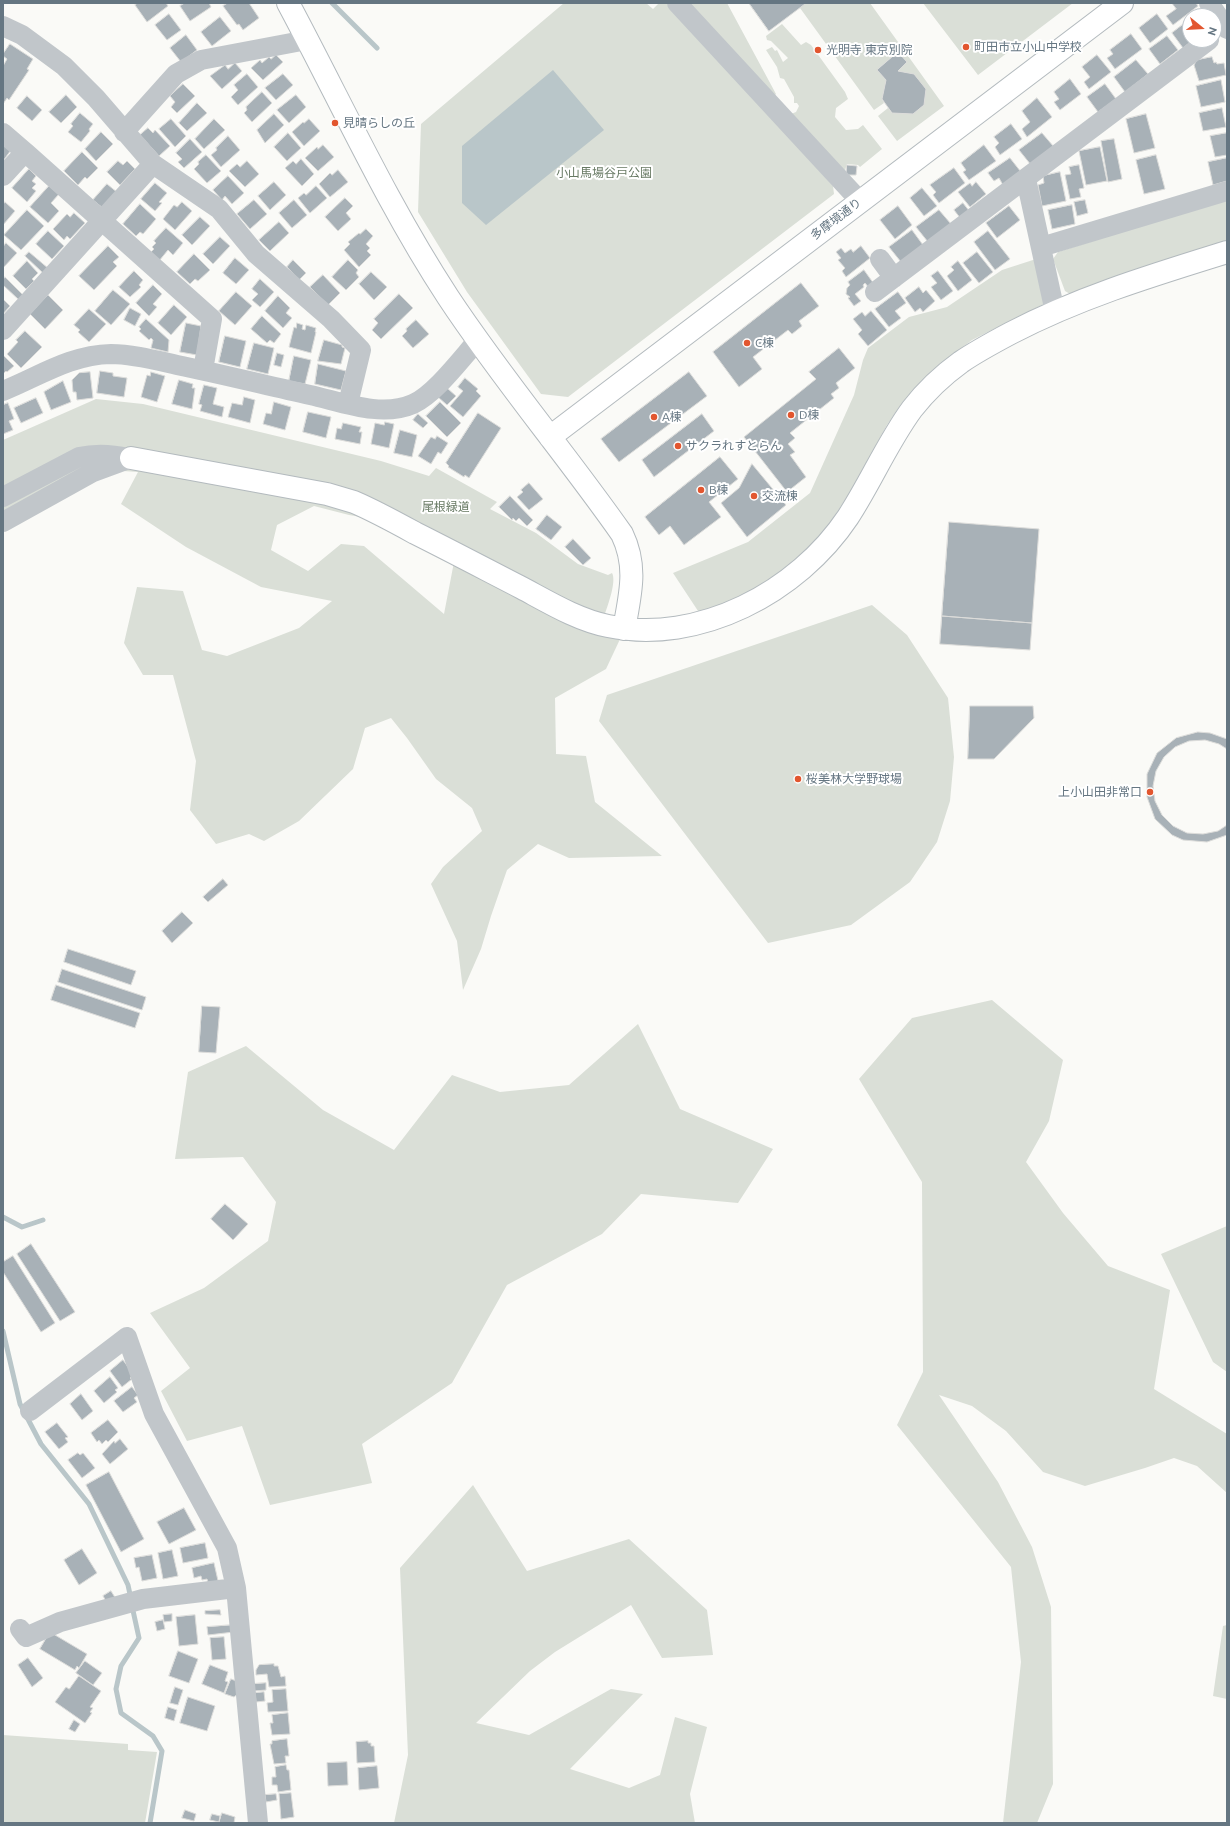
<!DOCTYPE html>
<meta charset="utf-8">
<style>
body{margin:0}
#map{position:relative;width:1230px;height:1826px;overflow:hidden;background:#fafaf7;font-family:Ubuntu,sans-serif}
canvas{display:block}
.frame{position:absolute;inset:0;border:4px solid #657682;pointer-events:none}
.north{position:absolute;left:1182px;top:8px;width:40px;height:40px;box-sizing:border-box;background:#fff;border:1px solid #c1c8cd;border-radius:50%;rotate:108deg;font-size:11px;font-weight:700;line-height:16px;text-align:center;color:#657682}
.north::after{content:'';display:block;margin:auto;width:14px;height:18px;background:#e2562f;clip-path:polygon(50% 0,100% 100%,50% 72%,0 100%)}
</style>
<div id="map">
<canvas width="1230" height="1826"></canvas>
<div class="frame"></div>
<div class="north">N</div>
</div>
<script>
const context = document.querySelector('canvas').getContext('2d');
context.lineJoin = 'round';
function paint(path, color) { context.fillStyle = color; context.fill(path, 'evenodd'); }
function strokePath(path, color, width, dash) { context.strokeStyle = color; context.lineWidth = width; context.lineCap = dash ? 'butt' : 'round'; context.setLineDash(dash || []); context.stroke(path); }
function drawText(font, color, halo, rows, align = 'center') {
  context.font = font + ' Ubuntu,"Noto Sans JP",sans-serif'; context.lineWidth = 4; context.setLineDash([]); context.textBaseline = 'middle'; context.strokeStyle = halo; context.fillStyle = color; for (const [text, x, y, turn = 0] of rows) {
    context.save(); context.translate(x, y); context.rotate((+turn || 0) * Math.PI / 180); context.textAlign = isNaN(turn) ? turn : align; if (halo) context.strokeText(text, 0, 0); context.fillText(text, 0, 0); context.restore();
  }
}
paint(new Path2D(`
 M564 3H646L653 9 659 3H667L833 186 834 194 568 397 541 394 467 292 418 212 421 124Z
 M689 3H727L776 94 774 96Z
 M805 3H870L944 106 897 141 878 116 888 108 892 113 913 114 924 105 926 89 914 74 898 71 907 62 898 52 877 70 886 80 882 99 884 103 874 110 800 8Z
 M923 3H1073L978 75Z
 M782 24 801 45 806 42 811 45 845 92 848 99 836 108 835 117 846 130 858 129 863 125 882 149 860 167 858 165 847 164 844 173 791 114 796 112 799 106 797 103H794V97L784 79 780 78 777 67 766 50 772 47 775 51 777 50 783 62 788 58 771 41 767 40 766 36Z
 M1227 199V246L1070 294 1065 291 1053 259 1058 252Z
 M1036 259 1048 302 972 340 933 370 902 403 887 425 851 491 817 542 793 563 747 595 700 614 673 573 748 542 810 493 854 395 863 360 868 348 909 317 947 307 1002 270Z
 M96 399 143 404 381 461 429 476 436 468 497 502 490 509 536 533 578 564 608 575 612 573C617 582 607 607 604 617L379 520 349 515 314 506 277 525 271 550 308 571 341 544 364 546 444 614 454 562 621 637 606 669 555 698 556 754 586 756 595 802 662 856 569 858 538 844 507 870 491 916 481 949 463 990 457 941 431 884 443 867 482 831 472 808 436 779 407 738 391 718 365 728 353 769 299 821 264 841 249 834 216 844 190 810 196 761 173 675H143L124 643 137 587 183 591 202 650 227 656 299 628 332 601 261 587 186 547 121 504 138 472 123 471 113 472 3 527V440Z
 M872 605 907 635 948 698 954 757 950 801 937 842 910 882 851 925 768 943 599 721 607 695Z
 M992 1000 1063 1060 1049 1121 1026 1162 1063 1213 1108 1266 1170 1290 1154 1389 1227 1434V1493L1197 1466 1174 1458 1145 1468 1085 1486 1043 1472 1006 1431 972 1406 939 1395 998 1482 1032 1547 1051 1607 1053 1784 1037 1823H1003L1021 1662 1011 1567 897 1425 923 1372 922 1182 859 1079 912 1018Z
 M638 1024 680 1109 773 1149 738 1203 641 1194 602 1234 507 1285 452 1383 362 1444 372 1483 270 1505 242 1426 187 1441 161 1391 190 1368 150 1313 204 1288 268 1241 276 1202 243 1157 175 1159 188 1072 246 1046 323 1110 394 1150 452 1075 500 1092 569 1085Z
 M1227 1226V1372L1213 1362 1161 1254Z
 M473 1485 527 1571 629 1539 707 1610 713 1655 662 1658 631 1605 555 1652 530 1671 476 1723 529 1735 611 1689 643 1694 570 1769 629 1788 660 1775 675 1717 707 1727 690 1794 695 1823H394L408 1755 400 1568Z
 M1227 1625V1699L1213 1696 1223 1626Z
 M3 1735 128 1744V1750L157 1752 145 1823H3Z`), '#dadfd7');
paint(new Path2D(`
 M553 70 604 130 486 225 462 203V146Z`), '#b9c6c9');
strokePath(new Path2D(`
 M332 3 377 48
 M3 1217 22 1227 43 1220
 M3 1331 20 1404 41 1444 89 1504 128 1585 131 1599
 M132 1606 139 1638 121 1666 116 1689 121 1713 153 1736 162 1751 150 1823`), '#b9c6c9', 5);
const building = new Path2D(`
 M138 3H166L168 6 147 22 135 5Z
 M185 3H209L211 7 190 21 180 6Z
 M228 3H249L259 18 243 30 239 24 237 25 223 6Z
 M749 3H805V4L769 31Z
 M1172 3H1196L1198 6 1173 25 1166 16 1176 9Z
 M169 14 181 30 167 40 155 25Z
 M1157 14 1168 29 1150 43 1139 28Z
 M220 17 231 31 212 46 201 32Z
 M1190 19V40H1193L1183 48 1172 33Z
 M1131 34 1142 49 1115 69 1107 58 1113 54 1110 50Z
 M186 35 197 50 181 62 170 48Z
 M1167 36 1178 50 1160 64 1149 49Z
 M10 44 33 59 27 69 29 70 9 100 7 98 3 104V66L7 59 3 56V54Z
 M898 52 907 62 898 71 914 74 926 89 924 105 913 114 892 113 882 99 886 80 877 70Z
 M276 55 283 62 263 80 251 68 260 60 262 63 269 57 271 59Z
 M1097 55 1111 72 1089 89 1084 82 1090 77 1082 67Z
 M1212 57 1214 63 1216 62 1217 64 1224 63 1226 75 1199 81 1194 65 1197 60Z
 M1136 60 1148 74 1125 92 1114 77Z
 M235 63 242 71 222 89 210 76 225 65 228 69Z
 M247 74 258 87 238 105 231 97 238 90 234 85Z
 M283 74 293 85 276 100 265 88Z
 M1070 79 1081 94 1060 110 1054 102 1059 99 1054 92Z
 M1221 80 1225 102 1201 107 1196 86Z
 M183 84 195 96 177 113 171 107 175 102 170 96Z
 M1105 84 1116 99 1098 112 1087 97Z
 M262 92 272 103 252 122 244 113 247 110 246 107Z
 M66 95 77 107 61 123 49 112Z
 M296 95 306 107 289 123 277 110Z
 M27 96 42 110 32 121 17 108Z
 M1037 98 1052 117 1027 137 1022 129 1030 122 1022 111Z
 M197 103 207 113 187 131 179 123Z
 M1222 108 1226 127 1203 131 1199 113Z
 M80 113 93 124 89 129 90 131 81 142 68 132 73 126 71 124Z
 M274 114 284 125 265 143 257 130Z
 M1146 114 1155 148 1134 153 1126 119Z
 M171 119 186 136 175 147 159 129Z
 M214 119 225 130 204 149 195 139Z
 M309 119 320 131 304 146 292 132 303 122 304 123Z
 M1011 124 1022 139 1000 155 995 147 999 143 994 137Z
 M148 128 153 133 155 130 170 146 159 156 140 135Z
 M101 132 113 144 96 161 85 149Z
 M288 133 301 148 287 161 274 147Z
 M1042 133 1054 147 1031 165 1019 150Z
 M1227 133V155L1215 157 1210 136Z
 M228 136 240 150 221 167 211 155 217 150 216 148Z
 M190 139 202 152 184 168 178 162 182 159 176 153Z
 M1114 139 1122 179 1108 182 1101 141Z
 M3 145 11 150 3 161Z
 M323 145 334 157 318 171 305 158 317 147 318 149Z
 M984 145 996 161 969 180 963 172 966 170 961 163Z
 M1100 147 1107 181 1086 185 1079 151Z
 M82 152 98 168 87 179 85 177 78 185 64 171Z
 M206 155 221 171 207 183 194 169 199 164 198 162Z
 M1156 155 1165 189 1144 194 1136 160Z
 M1010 158 1021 172 1003 185 999 178 994 181 988 173Z
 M1227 158V181L1213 185 1208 162Z
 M301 159 314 174 302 186 285 168 293 161 296 164Z
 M118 161 123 165 127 161 135 169 120 185 107 172Z
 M247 161 259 174 245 187 229 171 237 164 240 167Z
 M847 165 857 166 856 175H846Z
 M1079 165 1084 188 1079 189 1081 197 1070 199 1065 175 1071 174 1069 167Z
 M954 168 965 183 939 203 933 195 936 192 930 185Z
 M29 169 36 176 32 181 36 184 32 188 36 191 27 202 12 188Z
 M338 170 348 182 330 197 319 184 330 173 332 175Z
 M1060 172 1066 201 1042 206 1038 185 1044 183 1043 176Z
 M228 176 244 193 232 204 225 196 222 200 213 190Z
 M274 182 286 195 270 210 258 196Z
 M976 182 986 194 970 207 958 192 970 183 972 186Z
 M155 183 167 193 159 202 162 203 155 211 141 199Z
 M107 184 118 193 104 209 93 200Z
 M49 186 59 194 51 203 59 211 48 223 30 207Z
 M316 186 327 198 310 213 298 198 304 193 306 195Z
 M922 188 937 206 924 216 910 198Z
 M345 198 353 206 346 213 351 219 338 231 325 217Z
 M254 200 267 214 250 229 237 214Z
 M294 200 307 215 292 228 279 213Z
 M1085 200 1088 213 1077 216 1074 202Z
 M5 202 15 211 3 225V205Z
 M182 202 192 211 175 230 163 219 174 205 177 207Z
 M963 203 970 212 961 219 954 210Z
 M140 204 156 219 143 234 140 232 136 236 123 224Z
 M1072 205 1075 224 1052 229 1048 210Z
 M898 206 912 225 895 239 880 220Z
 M1009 206 1020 220 997 238 986 223Z
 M27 210 44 226 21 250 4 235Z
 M939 210 951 224 928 242 916 227Z
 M74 213 85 223 70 239 67 236 64 240 53 229 67 214 70 217Z
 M200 217 210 226 192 245 182 235Z
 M279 222 289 233 270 251 259 240Z
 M166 228 183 243 173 255 168 250 159 261 150 253 154 249 152 247 156 243 154 241Z
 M366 229 373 236 366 244 370 248 367 251 371 255 359 267 344 250 350 244 348 242 359 233 360 234Z
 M912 230 923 245 901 262 889 247Z
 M48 231 64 246 52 259 36 244Z
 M988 231 1010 259 995 270 974 242Z
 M220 237 230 246 213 264 203 254Z
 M6 243 17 253 3 268V247Z
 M108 246 119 257 113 262 117 266 94 290 79 276Z
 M861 246 870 258 846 277 842 271 845 268 838 260 841 258 836 252 841 248 845 253 851 249 853 252Z
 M29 252 49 269 44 274 25 256Z
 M977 252 993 272 979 283 963 263Z
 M194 254 210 270 198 281 195 279 190 284 177 272Z
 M235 258 249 270 236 284 223 273Z
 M293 260 306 273 299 280 287 267Z
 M348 260 358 270 356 273 359 277 346 290 332 277Z
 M27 261 38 273 32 279 34 281 26 289 13 276Z
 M958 261 972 280 958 291 947 276 954 270 951 267Z
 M864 270 874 284 869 288 865 283 863 285 864 287 855 294 861 301 854 306 848 298 850 297 846 294 847 288 850 285 848 282Z
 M134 271 143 280 139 285 141 287 130 297 119 287Z
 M938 271 953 291 941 300 931 287 937 283 931 276Z
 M371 272 387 287 374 300 359 284Z
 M323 275 340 293 328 305 310 287Z
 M5 277 23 295 19 300 3 285V280Z
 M260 279 274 292 260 307 252 300 258 294 252 289Z
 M801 283 819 306 799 321 802 326 792 334 788 330 753 357 762 369 739 387 713 352Z
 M153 285 162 294 153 304 157 307 149 316 136 303Z
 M919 287 923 293 926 290 935 301 923 312 920 308 915 312 905 298Z
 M113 290 130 304 111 325 95 311Z
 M236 292 252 306 235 325 219 311Z
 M898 292 906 303 895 311 901 318 889 327 875 309Z
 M399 294 413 308 381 339 372 330 378 323 374 319Z
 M48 295 63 310 45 329 30 314Z
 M278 296 290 308 286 313 292 318 283 328 265 311Z
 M3 299 10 306 3 314Z
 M174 305 187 317 171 335 158 323Z
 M130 308 141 314 135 326 124 320Z
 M89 309 106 324 89 342 78 332 80 330 74 325Z
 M871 311 887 330 868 346 858 334 862 330 853 319 862 312 865 316Z
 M262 316 281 334 274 343 270 340 267 343 251 329Z
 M146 319 169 340 168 352 151 348 153 340 151 338 149 340 139 331 141 329 139 327Z
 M416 320 429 334 413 348 402 336 407 331 406 329Z
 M186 323 201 326 197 355 180 352Z
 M297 323 303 325 302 329 305 330 306 325 316 328 315 332H316L311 353 289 347 294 327 296 328Z
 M25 331 42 347 21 368 7 354 18 342 16 340Z
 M225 336 246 341 240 367 219 362Z
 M324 340 342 345V347L345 348 341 364 318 361Z
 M254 343 274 348 268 374 247 369Z
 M839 348 855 368 836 383 839 388 831 394 834 398 790 433 795 438 788 444 795 452 790 455 806 477 787 492 744 437 816 379 809 372Z
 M277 353 284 355 281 367 274 365Z
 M3 355 14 366 7 372 6 371 3 374Z
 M294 356 311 360 305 384 289 381Z
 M318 364 346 371 341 390 315 384Z
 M100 371 113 373V376L127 378 124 397 97 393Z
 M90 372 93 398 77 400 76 392H73L72 380 79 373Z
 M151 372 165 376 157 402 141 397 147 375 150 376Z
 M689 372 707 396 619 462 601 439Z
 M465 378 478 389 476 391 481 396 463 417 450 406 463 391 458 387Z
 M179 380 193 384 192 388H195L192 409 172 404Z
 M63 381 71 402 51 410 44 392Z
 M204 385 217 388 213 404 224 407 222 417 200 411 202 405 199 404Z
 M447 388 456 396 447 405 438 397Z
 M244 397 255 400 250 423 228 417 232 403 242 405Z
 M36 398 43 413 21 423 14 408Z
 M274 402 291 407 285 430 263 424 266 413 271 414Z
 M440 402 461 423 447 437 426 416Z
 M8 403 14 419 9 421 13 430 3 434V405Z
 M308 412 331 417 326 438 303 432Z
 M478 413 501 428 469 478 465 475 464 477 448 467 449 466 446 463Z
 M418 414 428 423 423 428 413 420Z
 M702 414 714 431 654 477 642 460Z
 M385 422 394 424 389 448 371 444 375 423 384 425Z
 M343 423 361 427 359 432H362L360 444 335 439 337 428 341 429Z
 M400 430 417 435 412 457 394 453Z
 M437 436 448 443 441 454 438 452 431 464 418 456 431 437 435 439Z
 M720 457 738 479 709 502 721 517 684 545 670 526 659 535 645 517Z
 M752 464 786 505 747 537 721 503 739 488Z
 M529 483 543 499 529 510 517 497 523 492 521 490Z
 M510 496 533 520 527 526 519 518 516 521 513 518 512 520 499 507Z
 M547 515 562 527 551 540 536 529Z
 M949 522 1039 529 1032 623 942 616Z
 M573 539 591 558 583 565 565 547Z
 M942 616 1032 623 1030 650 940 644Z
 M970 706H1033L1034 718 994 759H968Z
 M1198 732 1210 733 1227 739V749L1219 744 1205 740 1189 741 1175 747 1164 757 1156 771 1153 786 1155 801 1162 815 1173 826 1187 833 1203 834 1218 831 1227 825V835L1207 842 1183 840 1172 835 1155 819 1147 797V774L1157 753 1176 738Z
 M223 879 228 885 208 902 203 897Z
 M182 912 193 923 172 943 162 931Z
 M68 949 136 971 131 985 64 962Z
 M62 969 146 997 142 1010 58 982Z
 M56 985 140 1013 135 1028 51 1000Z
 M202 1006 220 1007 216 1053 199 1052Z
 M225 1204 248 1224 233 1240 211 1219Z
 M31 1244 75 1312 60 1321 17 1254Z
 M13 1256 55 1323 41 1332 3 1272V1262Z
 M123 1360 131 1371 132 1376 130 1378 132 1379 122 1387 110 1371Z
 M110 1377 118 1388 115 1390 117 1392 104 1403 94 1391Z
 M132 1387 138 1395 134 1398 137 1402 123 1412 114 1401Z
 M81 1394 93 1411 82 1420 70 1404Z
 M108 1420 118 1432 108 1442 106 1440 102 1444 99 1440 97 1442 91 1433Z
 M57 1423 68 1437 65 1438 68 1442 59 1449 45 1432Z
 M120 1439 128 1449 110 1464 102 1454 114 1441 115 1443Z
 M78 1453 80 1455 83 1453 95 1468 82 1478 68 1460Z
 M109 1472 144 1539 121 1552 86 1485Z
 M184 1508 196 1530 169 1544 157 1522Z
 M205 1543 208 1558 183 1563 180 1548Z
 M82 1549 97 1573 79 1585 64 1560Z
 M172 1550 178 1576 163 1579 158 1553Z
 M152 1555 157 1578 142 1581 139 1567 136 1568 134 1558Z
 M214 1563 219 1585 209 1587 207 1579 202 1580 201 1576 194 1578 192 1568Z
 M111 1591 116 1599 108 1604 103 1596Z
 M220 1610 221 1615 205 1614V1611Z
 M172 1614V1621L164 1622 163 1615Z
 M195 1615 198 1644 179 1646 176 1617Z
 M163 1620 165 1629 157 1631 155 1622Z
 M233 1625 234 1632 208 1635 207 1627Z
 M50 1632 87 1654 79 1668 77 1666 75 1670 40 1649Z
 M224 1637 226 1659 212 1660 210 1638Z
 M178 1651 198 1659 189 1683 169 1676Z
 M28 1658 43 1678 32 1687 18 1665Z
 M85 1661 102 1673 93 1685 76 1673Z
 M274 1664V1666H278L281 1677 285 1676 286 1686 269 1687 267 1674 256 1675V1670L259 1665Z
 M210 1665 228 1672 225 1681 228 1682 224 1693 202 1684Z
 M79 1676 101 1691 90 1707 93 1708 90 1712 92 1713 85 1723 55 1702 66 1687 69 1689Z
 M231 1679 239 1682 240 1692 234 1697 225 1694Z
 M266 1683V1690L254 1691 253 1684Z
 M175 1687 183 1690 178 1705 170 1703Z
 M286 1689 288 1711 268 1712 267 1703 273 1702 272 1690Z
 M264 1692 265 1701 256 1702 255 1693Z
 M188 1697 215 1706 207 1731 180 1723Z
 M168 1707 177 1710 174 1721 165 1718Z
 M288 1713 290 1734 272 1735 270 1723H273L272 1715Z
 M74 1720 80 1724 75 1732 69 1729Z
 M287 1739 289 1756H285L286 1763 274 1764 270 1744H272V1741Z
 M368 1741V1743H371V1746H374L375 1762 357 1763 356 1742Z
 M347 1762 348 1785 328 1786 327 1763Z
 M286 1765 287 1770H289L291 1790 278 1792 277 1785H272V1777H276L275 1767Z
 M377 1766 379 1788 359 1790 358 1768Z
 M291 1793 294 1817 281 1819 279 1794Z
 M276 1794 277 1800 266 1802 265 1795Z
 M185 1810 196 1814 194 1821 182 1818Z
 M222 1813 235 1817 234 1823H219Z
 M212 1814 220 1816 219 1822 210 1820Z`);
paint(building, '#a8b1b7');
strokePath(building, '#dcdcda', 1);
const secondary = new Path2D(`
 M288 3C341 102 387 204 448 297 502 379 566 454 622 534 638 567 630 595 624 629
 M550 437 1122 3
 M131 458 327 494 354 502C375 511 395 522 415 533 451 551 487 570 522 588 550 603 578 620 608 626 699 645 798 592 848 517 871 482 887 443 912 409 926 391 943 375 961 362 977 351 994 342 1011 333 1080 297 1153 275 1227 252`);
strokePath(secondary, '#b3babe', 24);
strokePath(new Path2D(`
 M677 3 860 201
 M1209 3 1227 29
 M3 26 22 35 64 66 96 98 153 164 219 209 256 254 331 319 361 350 348 404
 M124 132 176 74 201 60 307 40
 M3 133 25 152
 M3 176 25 152 212 319 203 370
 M1026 179 1055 312
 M1041 247 1227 191
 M880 259 894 278
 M875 292 1209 40
 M3 330 153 164
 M3 391C40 376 70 355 111 354 133 354 155 360 177 365 221 374 265 385 310 395 342 402 381 418 413 404 435 394 461 359 478 340
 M3 497 79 457C97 453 111 454 128 458
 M3 522 93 472 131 458
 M30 1411 127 1337 154 1414 227 1548 236 1588 258 1823
 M20 1629 26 1637 60 1622 143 1599 236 1588`), '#c1c6ca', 20);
strokePath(secondary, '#fff', 22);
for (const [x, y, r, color] of [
 [966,47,4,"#e2562f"],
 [818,50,4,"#e2562f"],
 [335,123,4,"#e2562f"],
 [747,343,4,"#e2562f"],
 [791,415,4,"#e2562f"],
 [654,417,4,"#e2562f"],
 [678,446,4,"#e2562f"],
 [701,490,4,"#e2562f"],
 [754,496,4,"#e2562f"],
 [798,779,4,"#e2562f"],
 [1150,792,4,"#e2562f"]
]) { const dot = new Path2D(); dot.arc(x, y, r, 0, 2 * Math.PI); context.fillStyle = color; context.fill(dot); strokePath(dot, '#fff', 1.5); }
drawText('12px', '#657682', '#fff', [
 ["町田市立小山中学校",974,47],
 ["光明寺 東京別院",826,50],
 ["見晴らしの丘",343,123],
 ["C棟",755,343],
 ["D棟",799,415],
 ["A棟",662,417],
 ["サクラれすとらん",686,446],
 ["B棟",709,490],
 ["交流棟",762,496],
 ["桜美林大学野球場",806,779],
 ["上小山田非常口",1142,792,"right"]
], 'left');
drawText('12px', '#687a64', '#fff', [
 ["小山馬場谷戸公園",604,173],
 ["尾根緑道",446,507]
]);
drawText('12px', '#657682', '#fff', [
 ["多摩境通り",836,219,-37]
]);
</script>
